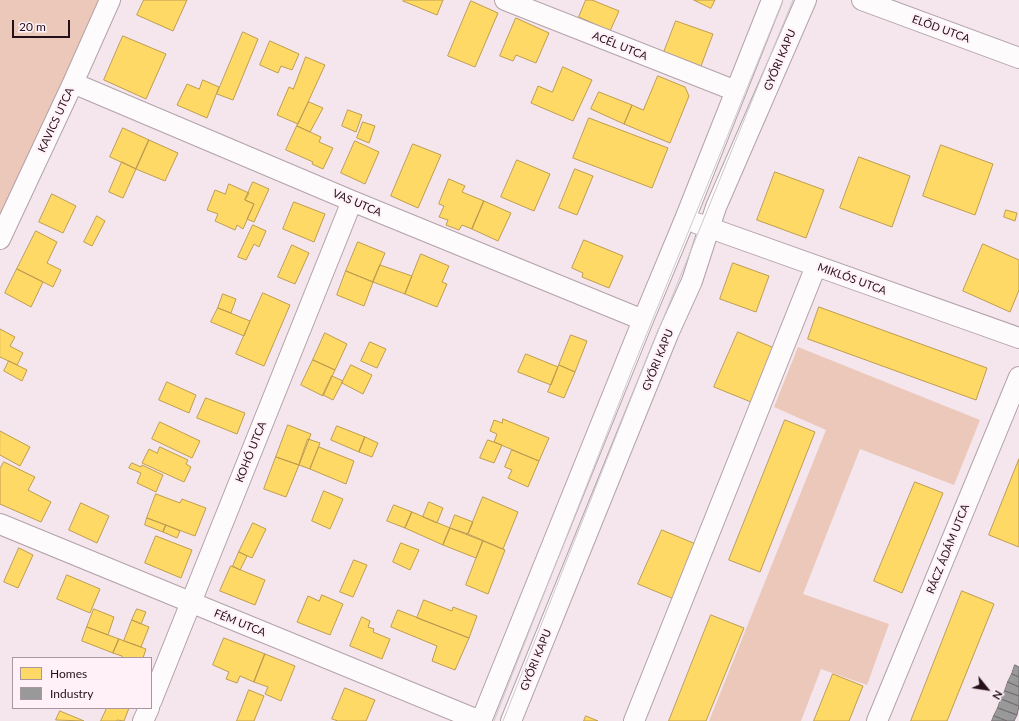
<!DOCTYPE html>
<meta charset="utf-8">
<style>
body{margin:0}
#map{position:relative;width:1019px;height:721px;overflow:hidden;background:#f4e6ec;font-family:Lato,sans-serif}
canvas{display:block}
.legend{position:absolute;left:12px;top:657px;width:140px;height:52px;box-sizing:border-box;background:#fff1f7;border:1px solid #a8979f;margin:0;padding:5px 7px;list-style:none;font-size:12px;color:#250f1a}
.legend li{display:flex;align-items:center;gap:8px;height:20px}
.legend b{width:20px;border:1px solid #a8979f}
.north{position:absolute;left:967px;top:669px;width:40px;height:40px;-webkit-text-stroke:3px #fff1f7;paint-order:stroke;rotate:120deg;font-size:11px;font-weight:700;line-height:16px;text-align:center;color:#250f1a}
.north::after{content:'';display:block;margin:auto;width:14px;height:18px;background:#250f1a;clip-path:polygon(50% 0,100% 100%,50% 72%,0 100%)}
.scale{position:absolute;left:12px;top:20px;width:58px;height:18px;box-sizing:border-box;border:2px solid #250f1a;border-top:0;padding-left:5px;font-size:12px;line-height:14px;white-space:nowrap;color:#250f1a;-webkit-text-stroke:3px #fff1f7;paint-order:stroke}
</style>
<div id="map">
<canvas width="1019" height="721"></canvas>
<ul class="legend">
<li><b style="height:11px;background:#ffd966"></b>Homes</li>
<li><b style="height:11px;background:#999"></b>Industry</li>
</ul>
<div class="north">N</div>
<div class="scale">20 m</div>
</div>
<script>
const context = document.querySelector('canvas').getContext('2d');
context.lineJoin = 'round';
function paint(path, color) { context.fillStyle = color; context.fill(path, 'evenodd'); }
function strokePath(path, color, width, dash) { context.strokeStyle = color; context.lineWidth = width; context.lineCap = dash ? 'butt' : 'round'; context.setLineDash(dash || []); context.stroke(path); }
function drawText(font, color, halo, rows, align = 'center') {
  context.font = font + ' Lato,sans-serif'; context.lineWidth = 4; context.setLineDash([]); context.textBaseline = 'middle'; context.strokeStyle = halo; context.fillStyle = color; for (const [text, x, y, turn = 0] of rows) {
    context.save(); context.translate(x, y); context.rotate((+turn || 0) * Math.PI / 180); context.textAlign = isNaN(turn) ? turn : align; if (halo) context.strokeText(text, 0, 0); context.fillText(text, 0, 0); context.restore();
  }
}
paint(new Path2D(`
 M0 0H100L0 221Z
 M798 347 980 420 954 485 860 449 803 594 889 624 867 685 821 669 801 721H709L826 430 774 407Z`), '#ecc8ba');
const homes = new Path2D(`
 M144 0H187L173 31 137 15Z
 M404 0H443L437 15 403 1Z
 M586 0H592L619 11 610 31 579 17Z
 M694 0H715L711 8Z
 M471 1 498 13 475 67 448 56Z
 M516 18 549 33 536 63 516 55 513 61 500 56Z
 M676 21 713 34 701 66 664 52Z
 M243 32 258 39 233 100 217 94Z
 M123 36 166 54 146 99 104 80Z
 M270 41 299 54 292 70 281 66 278 73 260 65Z
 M306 57 325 65 298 124 277 115 289 87 293 89Z
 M563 67 592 80 573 121 531 103 538 86 552 92Z
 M658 76 685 87 689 96 670 143 624 124 632 105 643 110Z
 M203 80 219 87 207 118 177 105 187 84 199 89Z
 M599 92 632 105 624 124 591 109Z
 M309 102 323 108 310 132 297 126Z
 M348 110 362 115 356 132 342 126Z
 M589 118 668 148 652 188 573 158Z
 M363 122 375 126 369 143 357 138Z
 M297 126 321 137 319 142 333 148 323 169 312 164 313 162 286 150Z
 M123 128 149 140 136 169 110 157Z
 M149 140 178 153 165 181 136 169Z
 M355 141 379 152 365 184 341 173Z
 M413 144 441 155 418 208 391 196Z
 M941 145 993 164 975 215 923 196Z
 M859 157 910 176 892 227 840 208Z
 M517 160 550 174 534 211 501 197Z
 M122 162 136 169 123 198 109 192Z
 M575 169 593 176 577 215 559 208Z
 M775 172 824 190 806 238 757 220Z
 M449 179 465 186 462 192 484 201 472 229 462 225 459 230 446 225 448 220 439 217 444 206 439 204Z
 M253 182 269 189 254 222 247 219 254 204 245 200Z
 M229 184 249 193 245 200 254 204 243 229 237 225 235 230 215 221 218 214 207 210 215 190 225 194Z
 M52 194 76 206 63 233 39 222Z
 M484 201 511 213 498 241 472 229Z
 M294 202 325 214 314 242 283 229Z
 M1006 210 1017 213 1015 221 1004 217Z
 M97 216 105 221 92 246 84 242Z
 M253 225 266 231 259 247 254 244 246 260 238 257Z
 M36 231 57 242 47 263 61 270 53 287 17 269Z
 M584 240 623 256 609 288 582 277 583 273 572 268Z
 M358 242 385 253 373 282 346 271Z
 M983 244 1019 260V290L1010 312 963 291Z
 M292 245 309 253 295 284 278 277Z
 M421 254 449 266 442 282 447 284 437 307 405 294Z
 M733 263 769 276 756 312 720 299Z
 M380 265 412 276 405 294 373 282Z
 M17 269 43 282 31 307 5 293Z
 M346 271 373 282 364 306 337 295Z
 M263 293 290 305 264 366 236 354Z
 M223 294 236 299 231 313 218 308Z
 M819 307 987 368 976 400 808 339Z
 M218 308 250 321 244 336 211 322Z
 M0 329 15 337 10 346 23 353 17 365 0 357Z
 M738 332 774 348 751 402 714 387Z
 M325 333 347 344 335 370 313 360Z
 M571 335 587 341 575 372 559 365Z
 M370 342 386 349 377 368 361 361Z
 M526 354 558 367 551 385 518 372Z
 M313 360 335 370 323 396 301 385Z
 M9 361 27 370 22 381 4 371Z
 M351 365 372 375 363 394 342 383Z
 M559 365 575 372 564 398 548 392Z
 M332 376 343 381 333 400 323 395Z
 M167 382 196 395 189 413 159 400Z
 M206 398 245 413 237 434 197 418Z
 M503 419 549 438 539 461 494 442 497 434 490 431 494 420 502 423Z
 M785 420 815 432 760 572 729 560Z
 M160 422 200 441 192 458 152 439Z
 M288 425 311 434 299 465 276 457Z
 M337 426 365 437 359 452 331 440Z
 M0 431 30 447 20 466 0 455Z
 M365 437 378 443 372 457 359 452Z
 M308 439 320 443 310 469 299 465Z
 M488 440 502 445 494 463 480 458Z
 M160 447 188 460 186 464 191 467 184 482 142 463 149 449 157 453Z
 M319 447 354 461 346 484 310 469Z
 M512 450 539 461 528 487 508 478 512 470 505 467Z
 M276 457 299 465 286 497 264 489Z
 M1019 459V547L989 535Z
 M4 462 35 477 28 490 51 502 41 522 0 504V469Z
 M132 463 141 467 142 465 163 475 156 492 137 483 141 473 129 468Z
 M915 482 943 493 902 593 874 581Z
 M324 491 343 499 330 529 312 521Z
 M156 494 180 503 182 499 206 508 195 536 147 518Z
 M483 497 518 512 503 549 468 534Z
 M429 502 443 508 437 523 423 517Z
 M81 503 109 516 97 543 69 530Z
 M394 505 412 512 405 528 387 521Z
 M412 512 450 528 443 545 405 528Z
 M455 515 473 522 468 534 450 528Z
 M147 518 166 525 163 532 145 525Z
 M253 523 266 529 252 558 239 552Z
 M166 525 180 531 177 538 163 532Z
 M450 528 483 541 476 558 443 545Z
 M662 530 698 545 674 599 638 584Z
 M156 536 192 550 181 578 145 563Z
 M483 541 505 550 488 594 466 585Z
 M401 543 419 550 410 570 393 562Z
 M19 548 33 555 18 588 4 582Z
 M239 552 247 556 240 570 233 566Z
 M354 560 367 565 353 597 340 592Z
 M231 566 265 580 255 605 220 591Z
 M67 575 100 589 90 613 57 599Z
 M962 591 994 604 947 721H911Z
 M322 595 343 604 330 635 297 622 308 596 319 601Z
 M424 600 452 611 453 607 477 616 469 638 417 618Z
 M94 609 114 617 108 635 87 627Z
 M137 609 146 612 141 624 132 620Z
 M398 610 469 638 455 670 432 661 437 646 391 627Z
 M711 615 744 628 706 721H669Z
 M362 617 370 621 368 627 374 629 373 632 390 639 382 659 350 646Z
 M132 620 149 627 141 647 124 641Z
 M87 627 119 639 113 653 82 641Z
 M224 638 265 654 254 682 240 676 237 683 226 679 229 672 213 665Z
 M119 639 146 649 143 658H122V656L113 653Z
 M265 654 295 666 281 701 265 694 268 687 254 682Z
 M833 674 863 686 849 721H814Z
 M345 688 375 700 366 721H338L332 719Z
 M249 690 264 696 254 721H237Z
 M107 708H129L124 721 117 720V721H101Z
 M60 711 84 721 56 720Z
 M586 716 598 721H584Z`);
paint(homes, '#ffd966');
strokePath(homes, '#be9c4f', 1);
const industry = new Path2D(`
 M1015 665 1019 667V677L1012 674Z
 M1012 674 1019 677V687L1008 682Z
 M1008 682 1019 687V696L1005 691Z
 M1005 691 1019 696V706L1001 699Z
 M1001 699 1019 706 1017 715 998 708Z
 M998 708 1017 715 1014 721H1007L994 716Z
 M994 716 1007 721H992Z`);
paint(industry, '#999');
strokePath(industry, '#767073', 1);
const minor = new Path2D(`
 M505 0 736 91
 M862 0 1019 58
 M73 83 352 201 643 320
 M696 223 1019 338
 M0 239 73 83 110 0
 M0 524 480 721
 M151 702 352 201
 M143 721 149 708
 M481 721 643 320 685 219 772 0
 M511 721 668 334 692 281 716 207 806 0
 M634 721 816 266
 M877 721 1019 377`);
strokePath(minor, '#b3a1a9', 22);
strokePath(minor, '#fdfbfc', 20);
strokePath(new Path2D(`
 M494 721 634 365 783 0
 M503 721 643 368 793 0`), '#cec8cb', 1);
drawText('11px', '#250f1a', '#fff1f7', [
 ["ELŐD UTCA",941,29,20],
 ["ACÉL UTCA",620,46,22],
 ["GYŐRI KAPU",780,60,-67],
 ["KAVICS UTCA",56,120,-65],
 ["VAS UTCA",357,203,23],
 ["MIKLÓS UTCA",852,279,20],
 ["GYŐRI KAPU",658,360,-68],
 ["KOHÓ UTCA",251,452,-68],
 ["RÁCZ ÁDÁM UTCA",948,549,-68],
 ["FÉM UTCA",240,623,22],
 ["GYŐRI KAPU",536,660,-68]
]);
</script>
